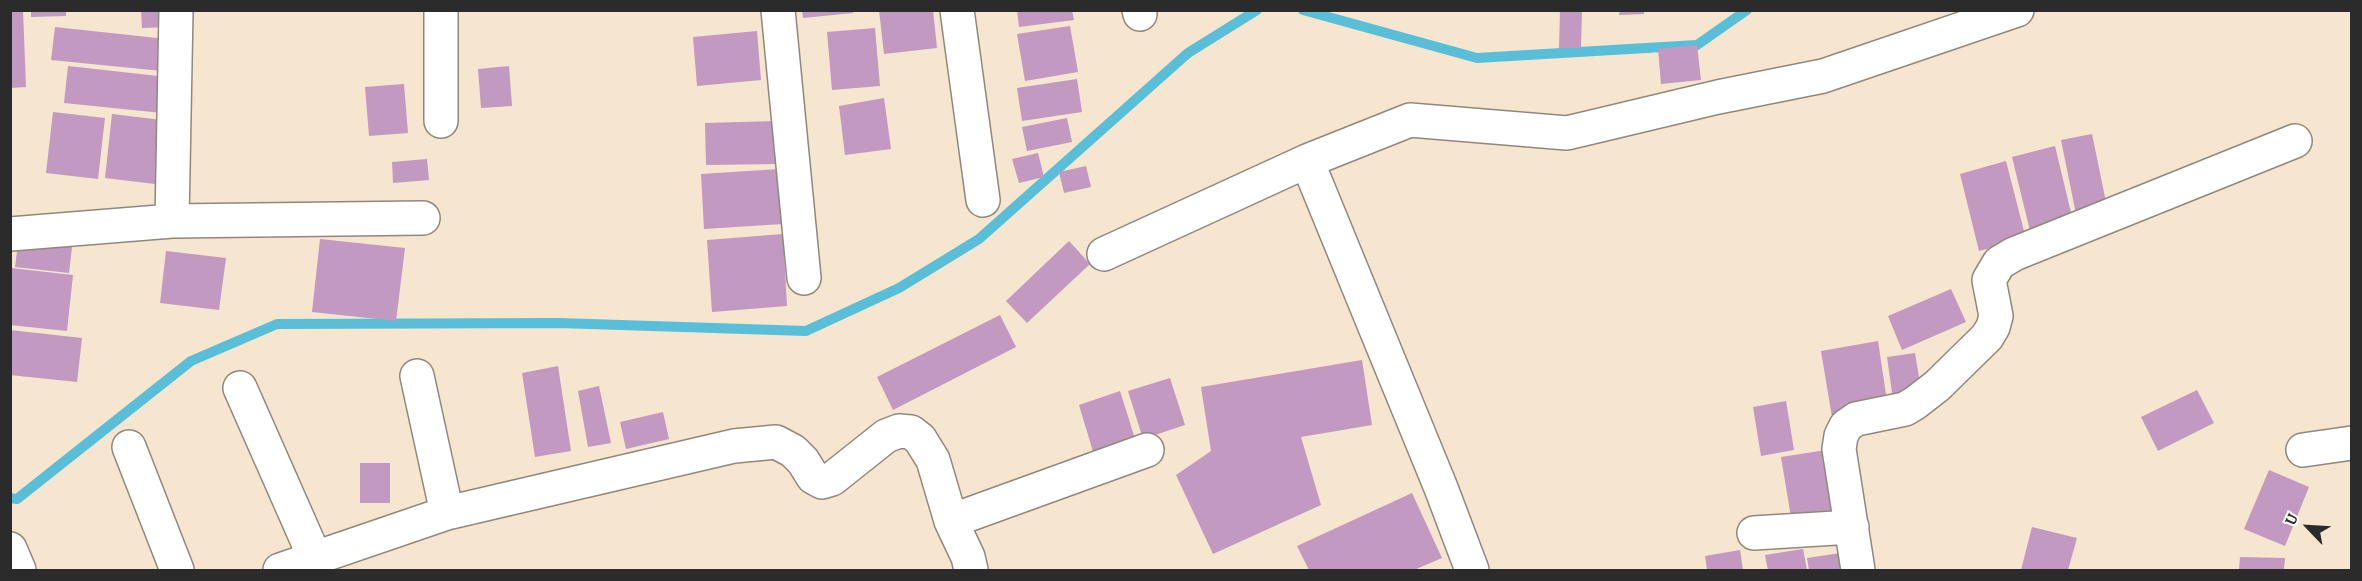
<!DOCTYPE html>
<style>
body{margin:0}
#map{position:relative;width:2362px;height:581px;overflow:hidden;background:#f6e5cf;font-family:Alegreya,serif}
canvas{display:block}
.frame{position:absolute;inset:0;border:12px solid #2b2b2b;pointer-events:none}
.north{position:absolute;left:2278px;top:497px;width:60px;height:60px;-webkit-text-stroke:4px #fdfcf7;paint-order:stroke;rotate:295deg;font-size:16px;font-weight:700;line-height:24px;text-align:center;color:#2b2b2b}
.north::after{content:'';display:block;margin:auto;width:21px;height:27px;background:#2b2b2b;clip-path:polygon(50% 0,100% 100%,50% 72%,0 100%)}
</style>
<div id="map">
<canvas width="2362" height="581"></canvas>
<div class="frame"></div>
<div class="north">U</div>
</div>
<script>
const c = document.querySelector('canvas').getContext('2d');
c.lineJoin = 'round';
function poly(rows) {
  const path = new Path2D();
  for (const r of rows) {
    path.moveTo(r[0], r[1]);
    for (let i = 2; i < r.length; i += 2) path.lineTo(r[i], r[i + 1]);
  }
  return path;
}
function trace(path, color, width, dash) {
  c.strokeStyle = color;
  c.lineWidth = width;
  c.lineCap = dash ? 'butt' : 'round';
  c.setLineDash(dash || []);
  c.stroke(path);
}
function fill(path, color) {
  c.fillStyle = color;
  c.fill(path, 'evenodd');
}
trace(poly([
 [1303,10,1477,58,1697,45,1747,10],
 [10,498,17,499,191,361,277,324,559,323,806,331,899,288,979,239,1188,53,1257,10]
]), '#59bed7', 10);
fill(poly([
 [10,10,23,10,26,87,10,88],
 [31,10,66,10,66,16,31,17],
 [141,10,168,10,169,27,142,28],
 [802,10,853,10,853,13,803,18],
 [879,10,933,10,937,48,884,54],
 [1017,10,1072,10,1074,20,1019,27],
 [1560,10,1582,10,1581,48,1559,48],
 [1620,10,1644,10,1644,14,1619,15],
 [1070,26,1078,72,1025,81,1017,34],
 [55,27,166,39,162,71,51,60],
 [875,28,880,86,832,90,827,32],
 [757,31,761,80,697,86,693,37],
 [1697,45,1701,80,1661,84,1658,49],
 [68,66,167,77,162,113,64,103],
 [509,66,512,106,481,108,478,69],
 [1077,79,1082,112,1022,121,1017,88],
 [404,84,408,133,369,136,365,87],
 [884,98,891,149,845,155,839,106],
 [53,112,105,118,98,179,46,173],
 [112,114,162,120,155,184,105,178],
 [1067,118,1072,142,1027,151,1022,127],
 [777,121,778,164,706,165,705,123],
 [2092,134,2107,207,2076,214,2061,140],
 [2055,146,2074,225,2031,235,2012,157],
 [1038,153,1044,177,1019,183,1012,159],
 [427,159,429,180,393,183,392,162],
 [2006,161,2026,239,1979,251,1960,174],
 [1086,166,1091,187,1064,193,1059,172],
 [779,169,783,224,704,229,701,174],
 [783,234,787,306,712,312,707,240],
 [19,235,73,239,69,273,15,267],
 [320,239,405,248,396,321,312,312],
 [1069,241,1090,264,1027,323,1006,301],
 [166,251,226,258,219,310,160,303],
 [11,268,73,275,67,331,10,325],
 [1951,289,1966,322,1902,350,1888,316],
 [1000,315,1016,347,893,410,877,377],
 [10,330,82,338,77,382,10,375],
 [1878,341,1888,408,1832,417,1821,351],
 [1915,353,1922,395,1893,400,1887,357],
 [1362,360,1372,425,1301,437,1321,505,1213,554,1176,475,1211,451,1201,387],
 [558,366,571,451,535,457,522,373],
 [1170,378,1185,425,1143,439,1128,391],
 [599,386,611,443,588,447,578,391],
 [2197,390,2214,423,2158,451,2141,417],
 [1120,391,1136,442,1094,455,1079,405],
 [1786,401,1794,450,1761,456,1753,407],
 [663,412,669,439,626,449,620,422],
 [1826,450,1836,516,1792,523,1781,457],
 [360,463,390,463,390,503,360,503],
 [2269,470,2309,487,2285,546,2244,529],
 [1412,493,1442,558,1414,570,1309,570,1297,546],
 [2032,527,2077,538,2068,570,2021,570],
 [1803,549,1807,570,1768,570,1765,555],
 [1740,550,1743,570,1707,570,1705,556],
 [1847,552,1850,570,1809,570,1807,558],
 [2240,557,2285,558,2284,570,2239,570]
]), '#c199c1');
const minor = poly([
 [441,10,441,121],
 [778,10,804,278],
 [957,10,983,200],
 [1139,10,1140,14],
 [1307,161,1441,488,1472,570],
 [172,221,176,10],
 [10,234,172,221,423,218],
 [1104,254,1307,161,1410,120,1567,133,1718,97,1823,76,2017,10],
 [417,376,447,513],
 [240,388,315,558],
 [129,447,177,570],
 [2303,450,2352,443],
 [951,521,1147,450],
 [1754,533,1852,527],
 [10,549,19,570],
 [280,570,447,513,734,446,776,442,793,451,803,461,813,477,822,482,832,479,886,436,899,431,911,432,920,439,933,460,951,521,968,557,971,570],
 [1858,570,1839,449,1841,436,1846,426,1856,419,1905,409,1915,403,1937,386,1987,337,1993,327,1996,316,1989,280,1999,263,2014,254,2295,141]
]);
trace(minor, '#90887d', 36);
trace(minor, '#fff', 33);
</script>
